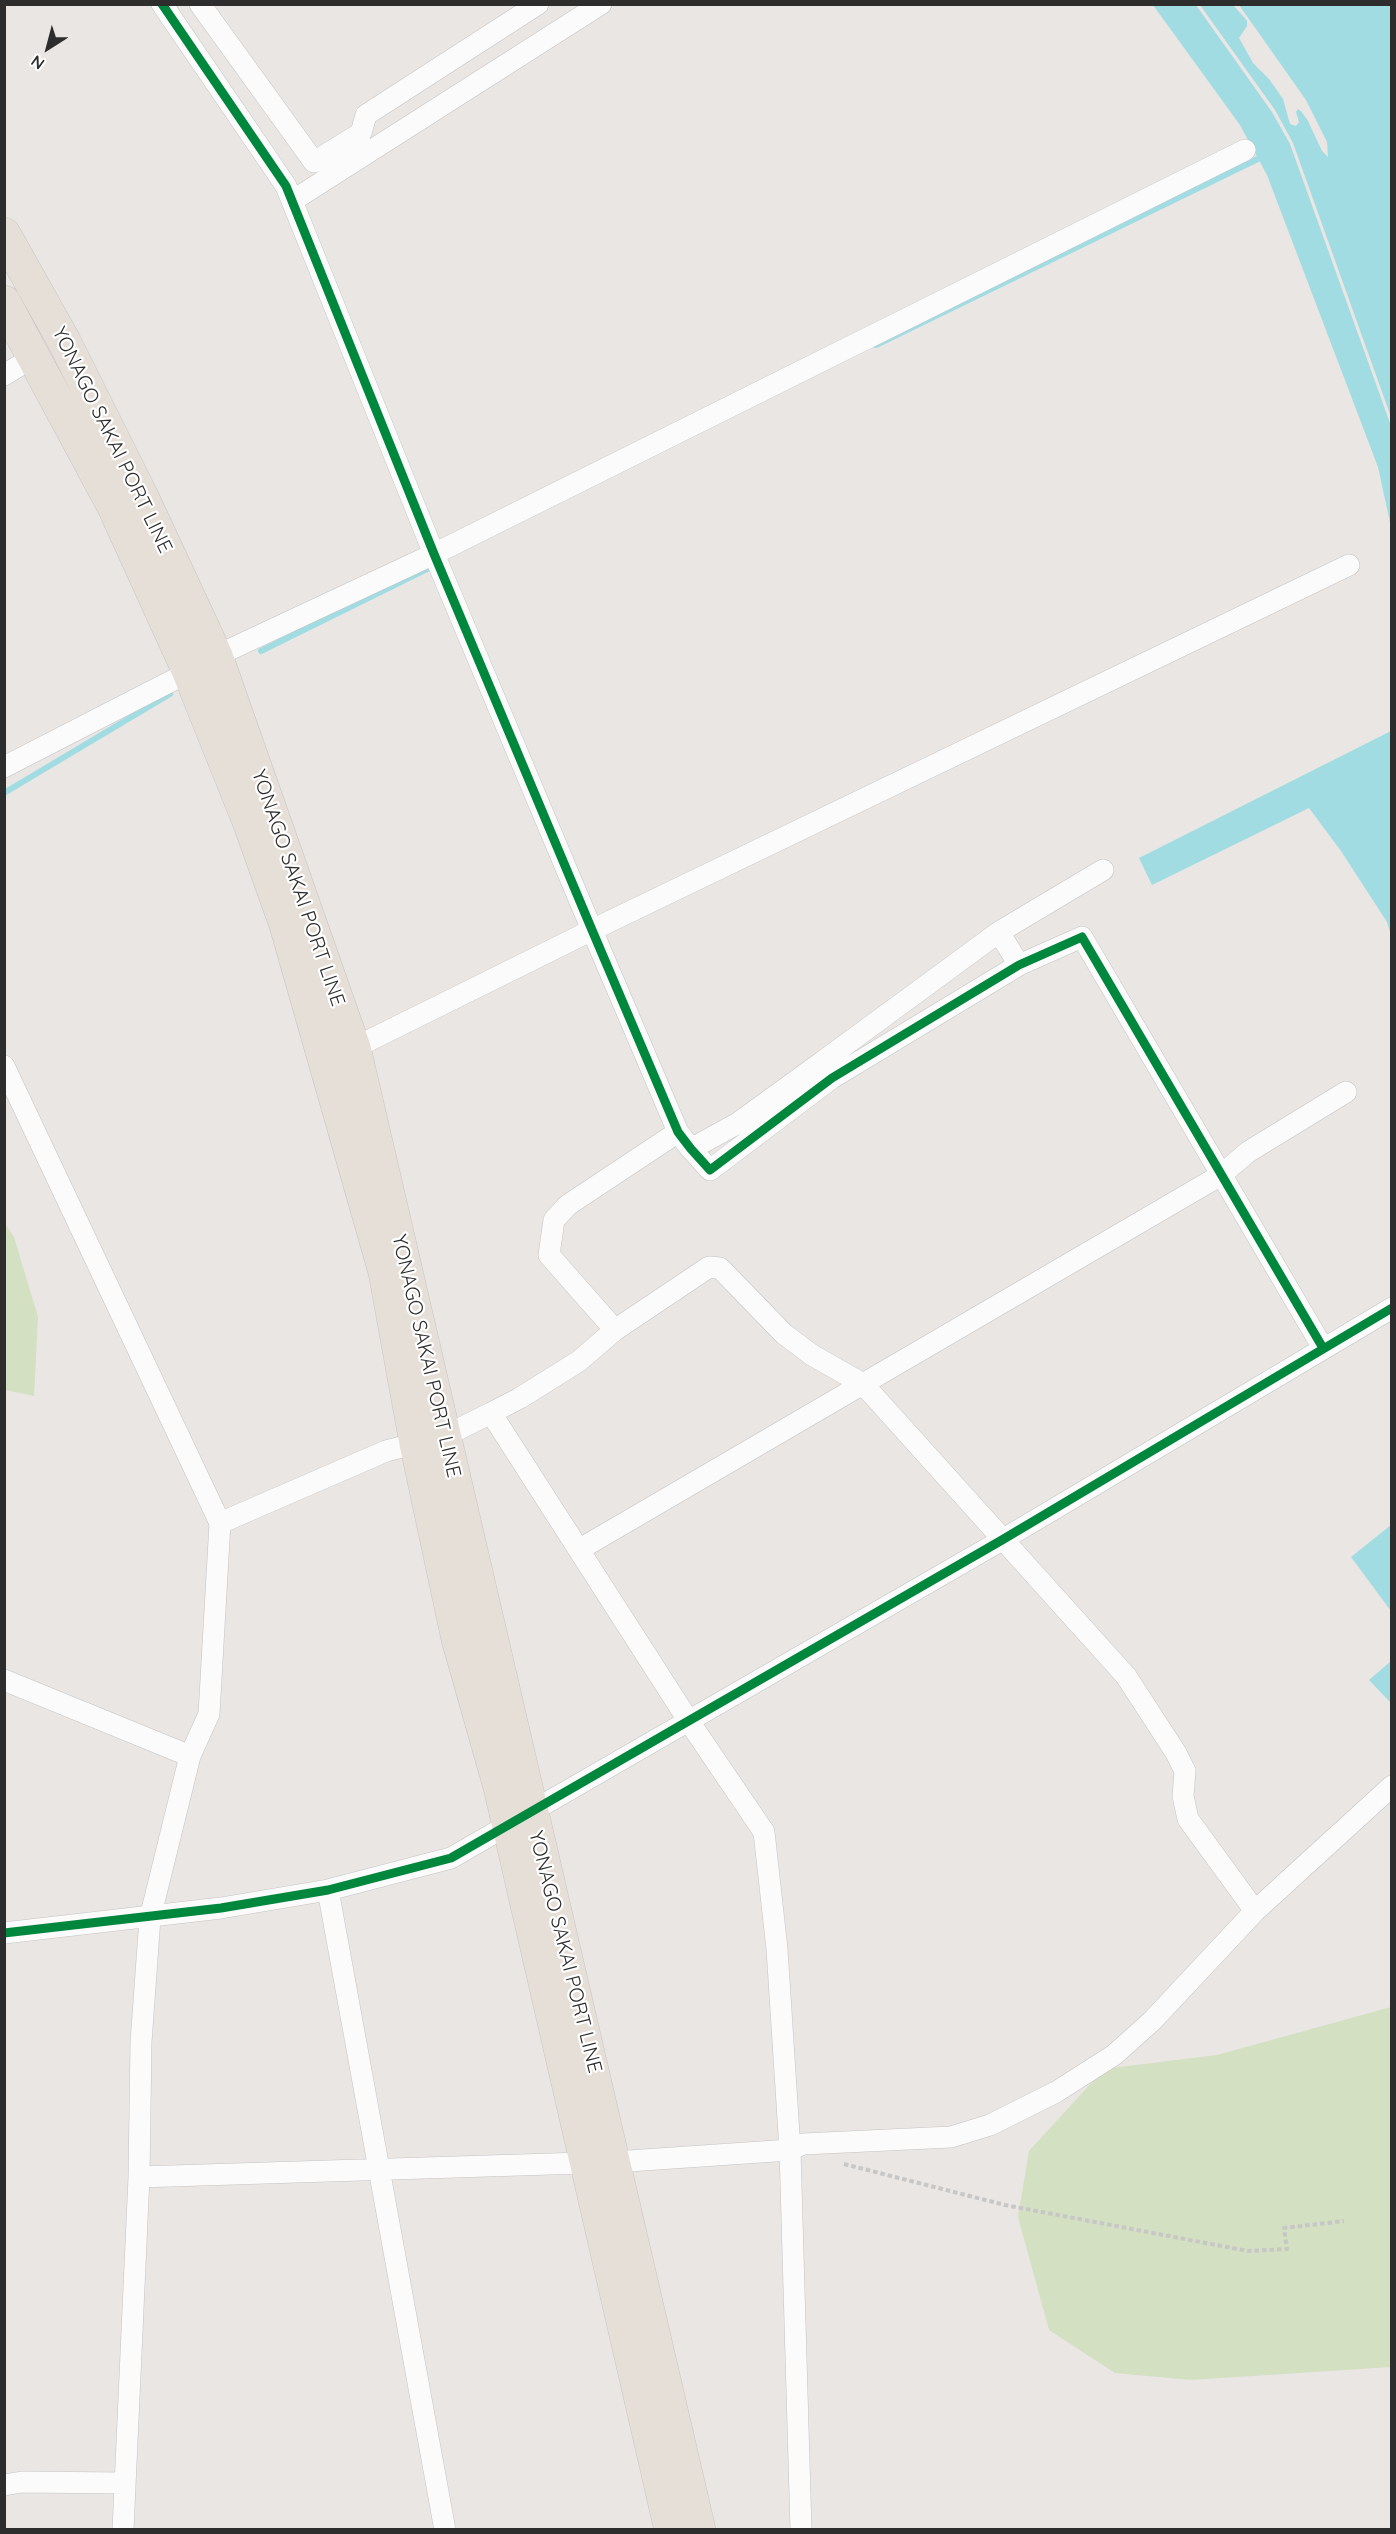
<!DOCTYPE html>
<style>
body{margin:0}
#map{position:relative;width:1396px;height:2534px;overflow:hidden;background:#e9e6e4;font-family:Quicksand,sans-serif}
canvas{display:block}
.frame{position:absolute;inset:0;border:6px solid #2d2d2d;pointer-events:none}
.north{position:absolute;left:18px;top:18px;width:60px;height:60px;-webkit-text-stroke:4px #fff;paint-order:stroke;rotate:216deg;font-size:16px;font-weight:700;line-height:24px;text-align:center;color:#2d2d2d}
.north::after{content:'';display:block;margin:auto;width:21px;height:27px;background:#2d2d2d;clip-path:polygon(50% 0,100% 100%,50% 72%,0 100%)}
</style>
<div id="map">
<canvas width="1396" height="2534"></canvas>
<div class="frame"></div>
<div class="north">N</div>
</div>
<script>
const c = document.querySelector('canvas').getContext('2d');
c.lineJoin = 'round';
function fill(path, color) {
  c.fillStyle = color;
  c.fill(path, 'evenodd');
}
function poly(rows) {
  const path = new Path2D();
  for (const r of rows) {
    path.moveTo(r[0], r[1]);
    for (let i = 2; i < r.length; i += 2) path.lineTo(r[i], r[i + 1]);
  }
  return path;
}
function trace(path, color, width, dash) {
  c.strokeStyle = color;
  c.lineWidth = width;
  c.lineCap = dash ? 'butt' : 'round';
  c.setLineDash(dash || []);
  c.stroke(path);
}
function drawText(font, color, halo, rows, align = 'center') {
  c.font = font + ' Quicksand,sans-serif';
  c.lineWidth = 4.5;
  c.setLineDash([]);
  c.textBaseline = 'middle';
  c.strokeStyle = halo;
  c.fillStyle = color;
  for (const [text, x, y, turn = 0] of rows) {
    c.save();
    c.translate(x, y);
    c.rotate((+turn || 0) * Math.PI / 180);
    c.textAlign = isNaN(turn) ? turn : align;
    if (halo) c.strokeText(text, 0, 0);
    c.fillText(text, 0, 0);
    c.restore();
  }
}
fill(poly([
 [4,1222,14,1237,38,1317,34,1396,5,1390],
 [1391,2007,1391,2367,1191,2380,1115,2373,1049,2330,1018,2217,1029,2151,1104,2069,1217,2055]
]), '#d3e0c1');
fill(poly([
 [1153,5,1196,5,1272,112,1290,144,1391,426,1391,527,1378,467,1267,175,1240,125],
 [1200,5,1233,5,1243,16,1247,21,1247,26,1239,38,1253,63,1269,79,1283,99,1290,124,1296,126,1299,122,1296,112,1298,109,1301,111,1308,121,1322,151,1328,157,1327,142,1306,100,1239,5,1391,5,1391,417,1293,143,1275,110],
 [1391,731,1391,935,1387,922,1341,851,1309,808,1152,885,1139,858],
 [1391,1525,1391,1611,1351,1557],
 [1391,1661,1391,1703,1369,1680]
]), '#a1dce2');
trace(poly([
 [876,345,1266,155],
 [261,651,435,565],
 [4,793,170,694]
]), '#a1dce2', 6);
const minor = poly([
 [162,4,286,186,434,554,592,930,678,1132,691,1149,710,1170,832,1078,1019,965,1082,937,1323,1348],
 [200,4,314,162,361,133,366,115,538,4],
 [292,201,601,4],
 [4,375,35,356],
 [4,767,189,672,216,656,434,554,1245,150],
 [999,932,1103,870],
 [354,1048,592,930,1349,565],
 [822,1062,999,932,1019,965],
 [4,1066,220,1523,209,1714,190,1756,150,1918,141,2042,139,2177,123,2530],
 [691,1149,738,1123,822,1062,829,1073],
 [615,1330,549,1255,554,1220,568,1205,678,1132],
 [491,1413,520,1398,579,1361,615,1330,709,1267,720,1268,784,1334,812,1355,863,1384,1126,1676,1176,1753,1185,1771,1183,1796,1188,1819,1255,1911],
 [220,1523,386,1451,445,1436,491,1413,688,1720,764,1832,777,1949,790,2150,801,2530],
 [580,1549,1221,1175,1248,1152,1346,1092],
 [4,1680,190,1756],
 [328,1890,445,2530],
 [4,1933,221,1908,328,1890,451,1858,1002,1540,1392,1308],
 [139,2177,614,2162,790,2150,803,2144,951,2137,990,2125,1056,2092,1114,2055,1152,2021,1255,1911,1392,1786],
 [4,2485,22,2482,123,2483]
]);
const primary = poly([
 [4,234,64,341,142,497,216,656,354,1048,699,2530],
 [4,302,114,507,189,672,250,824,286,925,385,1272,416,1443,458,1639,500,1787,671,2530]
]);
trace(minor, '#c4c3c4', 22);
trace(primary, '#c5c4c3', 34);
trace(poly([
 [844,2164,1005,2205,1248,2251,1287,2249,1284,2228,1344,2221]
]), '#c7c7c7', 4, [4.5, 3]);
trace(minor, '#fcfbfb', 21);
trace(primary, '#e6dfd7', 33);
trace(poly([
 [162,4,286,186,434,554,592,930,678,1132,691,1149,710,1170,832,1078,1019,965,1082,937,1323,1348],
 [4,1933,221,1908,328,1890,451,1858,1002,1540,1392,1308]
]), '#00873e', 9);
drawText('20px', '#2d2d2d', '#fff', [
 ["YONAGO SAKAI PORT LINE",112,440,64],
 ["YONAGO SAKAI PORT LINE",298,888,71],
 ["YONAGO SAKAI PORT LINE",426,1356,77],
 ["YONAGO SAKAI PORT LINE",565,1952,76]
]);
</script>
